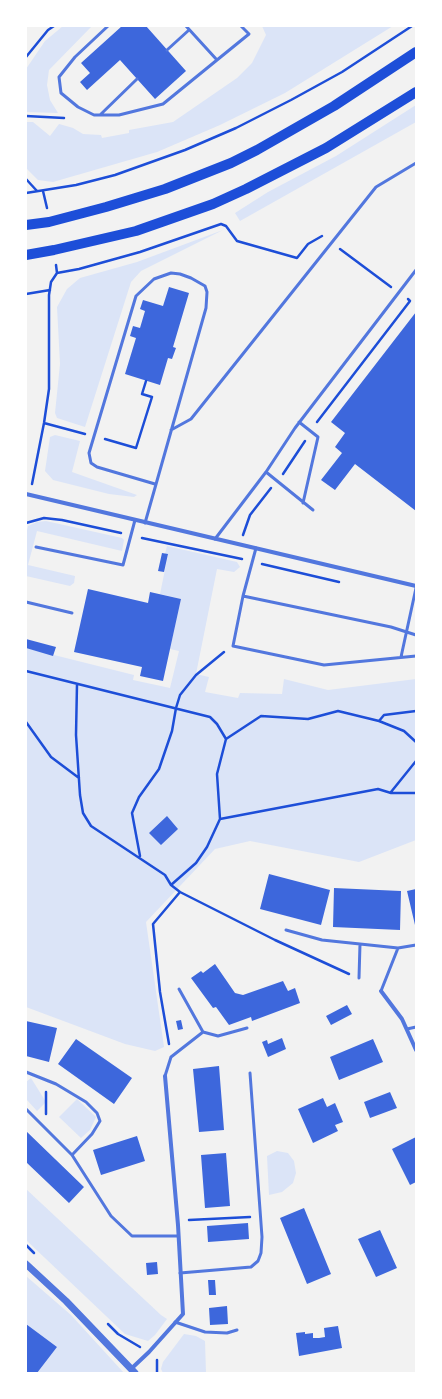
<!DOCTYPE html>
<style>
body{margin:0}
#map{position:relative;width:442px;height:1399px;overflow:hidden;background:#f2f2f2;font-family:Roboto,sans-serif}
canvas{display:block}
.frame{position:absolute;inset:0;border:27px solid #fff;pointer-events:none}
</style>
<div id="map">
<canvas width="442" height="1399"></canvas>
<div class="frame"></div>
</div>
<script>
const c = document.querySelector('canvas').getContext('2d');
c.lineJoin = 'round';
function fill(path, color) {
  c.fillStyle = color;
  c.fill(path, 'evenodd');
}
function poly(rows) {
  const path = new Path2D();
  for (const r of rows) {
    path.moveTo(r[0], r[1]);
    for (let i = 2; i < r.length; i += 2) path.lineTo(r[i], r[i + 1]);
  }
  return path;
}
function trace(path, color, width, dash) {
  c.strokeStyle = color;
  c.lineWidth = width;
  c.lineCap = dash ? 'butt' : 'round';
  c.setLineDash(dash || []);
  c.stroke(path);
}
fill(poly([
 [63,26,92,26,49,70,47,85,50,100,58,113,26,112,26,69,45,41],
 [262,26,393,26,285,93,220,125,157,152,53,182,38,180,27,169,26,122,33,122,50,136,59,124,73,128,83,134,101,135,102,138,129,133,129,130,173,122,237,78,252,63,266,35],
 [416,105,416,122,240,221,235,213,268,192,336,156],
 [223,230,141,271,131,282,85,427,57,418,55,413,60,364,57,307,67,289,80,278,137,262],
 [55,435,80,441,72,472,137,495,134,497,109,494,53,480,45,471,50,437],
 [46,521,122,538,124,540,122,551,37,531,28,565,75,576,74,583,70,586,26,576,26,534,28,526,37,522],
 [167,546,237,562,240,567,234,572,217,569,196,674,209,677,205,692,238,698,240,693,282,694,284,679,328,690,416,679,416,840,359,862,250,841,215,849,146,922,164,1047,155,1051,125,1044,26,1007,26,648,134,675,133,680,170,688,179,651,170,649,181,599,160,594,168,555,165,554],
 [31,1078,46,1102,37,1111,26,1099,26,1082],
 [77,1099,96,1117,90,1130,81,1138,59,1117],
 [277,1151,288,1153,294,1161,296,1173,293,1183,282,1192,269,1195,267,1156],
 [26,1189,161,1315,167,1319,155,1335,148,1341,125,1334,26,1240],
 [26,1276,71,1315,124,1373,37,1373,57,1347,26,1324],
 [184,1334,196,1336,205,1341,206,1373,163,1373,161,1369,163,1362]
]), '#dbe4f7');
fill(poly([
 [122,26,146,26,186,71,155,99,120,60,87,90,80,82,90,73,81,63],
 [169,287,189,293,173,347,176,348,172,359,168,358,160,385,125,374,136,338,130,336,133,326,140,328,145,311,140,309,143,300,163,306],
 [416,312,416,511,355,464,335,490,321,480,342,453,335,447,345,433,331,422],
 [162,553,168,554,164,572,158,571],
 [88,589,148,603,150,592,181,599,163,681,140,676,142,667,74,652],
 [26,639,56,647,53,656,26,648],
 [167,816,178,829,161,845,149,833],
 [269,874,330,890,321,925,260,909],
 [334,888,401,891,400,930,333,927],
 [416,889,416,925,415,925,407,891],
 [215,964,235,993,243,995,283,981,288,991,295,988,300,1003,252,1021,251,1017,229,1025,216,1007,213,1008,191,978,201,971,203,973],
 [347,1005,352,1014,331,1025,326,1016],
 [181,1020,183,1029,178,1030,176,1021],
 [26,1021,57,1028,49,1062,26,1056],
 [282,1038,286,1049,268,1057,262,1042,267,1040,268,1044],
 [76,1039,132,1078,114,1104,58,1064],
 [373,1039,383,1062,339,1080,330,1057],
 [219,1066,224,1130,199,1132,193,1069],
 [390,1092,397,1108,370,1118,364,1102],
 [323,1098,327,1107,335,1103,343,1122,335,1125,338,1131,313,1143,298,1109],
 [26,1131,84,1187,69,1203,26,1162],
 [137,1136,145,1161,101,1175,93,1150],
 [416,1137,416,1182,410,1185,392,1149],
 [226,1153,230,1206,205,1208,201,1155],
 [304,1208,331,1274,307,1284,280,1218],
 [248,1223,249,1239,208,1242,207,1226],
 [380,1230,397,1268,376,1277,358,1239],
 [157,1262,158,1274,147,1275,146,1263],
 [208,1280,215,1280,216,1295,209,1295],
 [227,1306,228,1324,210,1325,209,1308],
 [26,1324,57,1347,37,1373,26,1373],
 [338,1326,342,1348,299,1356,296,1333,305,1332,305,1334,313,1333,313,1338,319,1338,325,1337,324,1328]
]), '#3d67dc');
trace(poly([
 [26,57,48,30,54,26],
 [26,116,64,118],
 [26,179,37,191],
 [43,191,47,208],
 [26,193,76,185,115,175,185,150,236,128,291,100,342,72,412,26],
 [340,249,391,287],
 [57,273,79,269,140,252,221,224,226,226,237,241,297,258,308,244,322,236],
 [26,294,50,290],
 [317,422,410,301,408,299],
 [44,423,85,434],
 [105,439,136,448,152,397,142,394,146,381],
 [283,474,305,441],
 [32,484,44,423,49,389,49,295,51,282,57,273,56,265],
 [26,523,44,518,62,520,121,533],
 [243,535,250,515,271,488],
 [142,538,180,546],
 [180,546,242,559],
 [262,564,339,582],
 [26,671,210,717,217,724,226,739,217,774,220,819],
 [77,684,76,735,80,795,83,813,91,826,165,875,171,885,180,892],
 [379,721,384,715,416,711],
 [26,722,51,757,79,778],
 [226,739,261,716,308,719,338,711,379,721,404,731,416,742],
 [391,792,416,761],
 [220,819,378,789,391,793,416,793],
 [140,856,132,813,139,797,159,769,172,731,176,708,180,695,196,675,224,652],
 [171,885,196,863,207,847,220,819],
 [169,1044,160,992,153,924,180,892,275,940,349,974],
 [46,1092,46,1114],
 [189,1220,250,1217],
 [26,1245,34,1253],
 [108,1324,118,1334,140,1347],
 [157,1373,157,1360]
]), '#1d4ed8', 2.5);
trace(poly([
 [108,26,75,57,59,77,61,93,78,107,94,115,119,115,163,104,217,60,186,26],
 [167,50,189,30],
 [217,60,249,34,241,26],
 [100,115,137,79],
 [299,422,318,437,303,503],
 [171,430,191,419,376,187,416,163],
 [266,472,313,510],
 [145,523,206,308,207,292,205,286,191,278,180,274,171,273,154,279,136,296,89,453,91,463,97,467,155,484],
 [215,539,266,472,295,428,416,270],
 [36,547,123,565,135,520],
 [256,548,243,596,233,646,324,665,416,656],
 [243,596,391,627,416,635],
 [26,602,72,613],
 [401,657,416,588],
 [286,930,322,940,398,948],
 [359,978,360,944],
 [179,989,203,1032,218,1036,247,1028],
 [381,991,398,948,416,945],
 [407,1029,416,1027],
 [26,1072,56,1084,86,1102,97,1113,100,1121,92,1134,72,1155],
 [165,1076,171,1057,203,1032],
 [26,1109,72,1155,111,1216,132,1236,178,1236],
 [180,1273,251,1267,258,1261,261,1253,262,1237,250,1073],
 [175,1322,205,1332,227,1333,237,1330]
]), '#5277de', 3);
trace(poly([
 [26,494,416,586],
 [381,991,402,1019,416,1050],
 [132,1368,149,1352,183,1314,178,1225,165,1076]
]), '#5277de', 4);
trace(poly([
 [26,1264,66,1301,135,1373]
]), '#5277de', 7);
trace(poly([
 [26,225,49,222,106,207,165,189,231,163,257,150,334,106,416,52],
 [26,255,54,250,136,231,213,204,246,189,326,148,416,92]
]), '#1d4ed8', 10);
</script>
